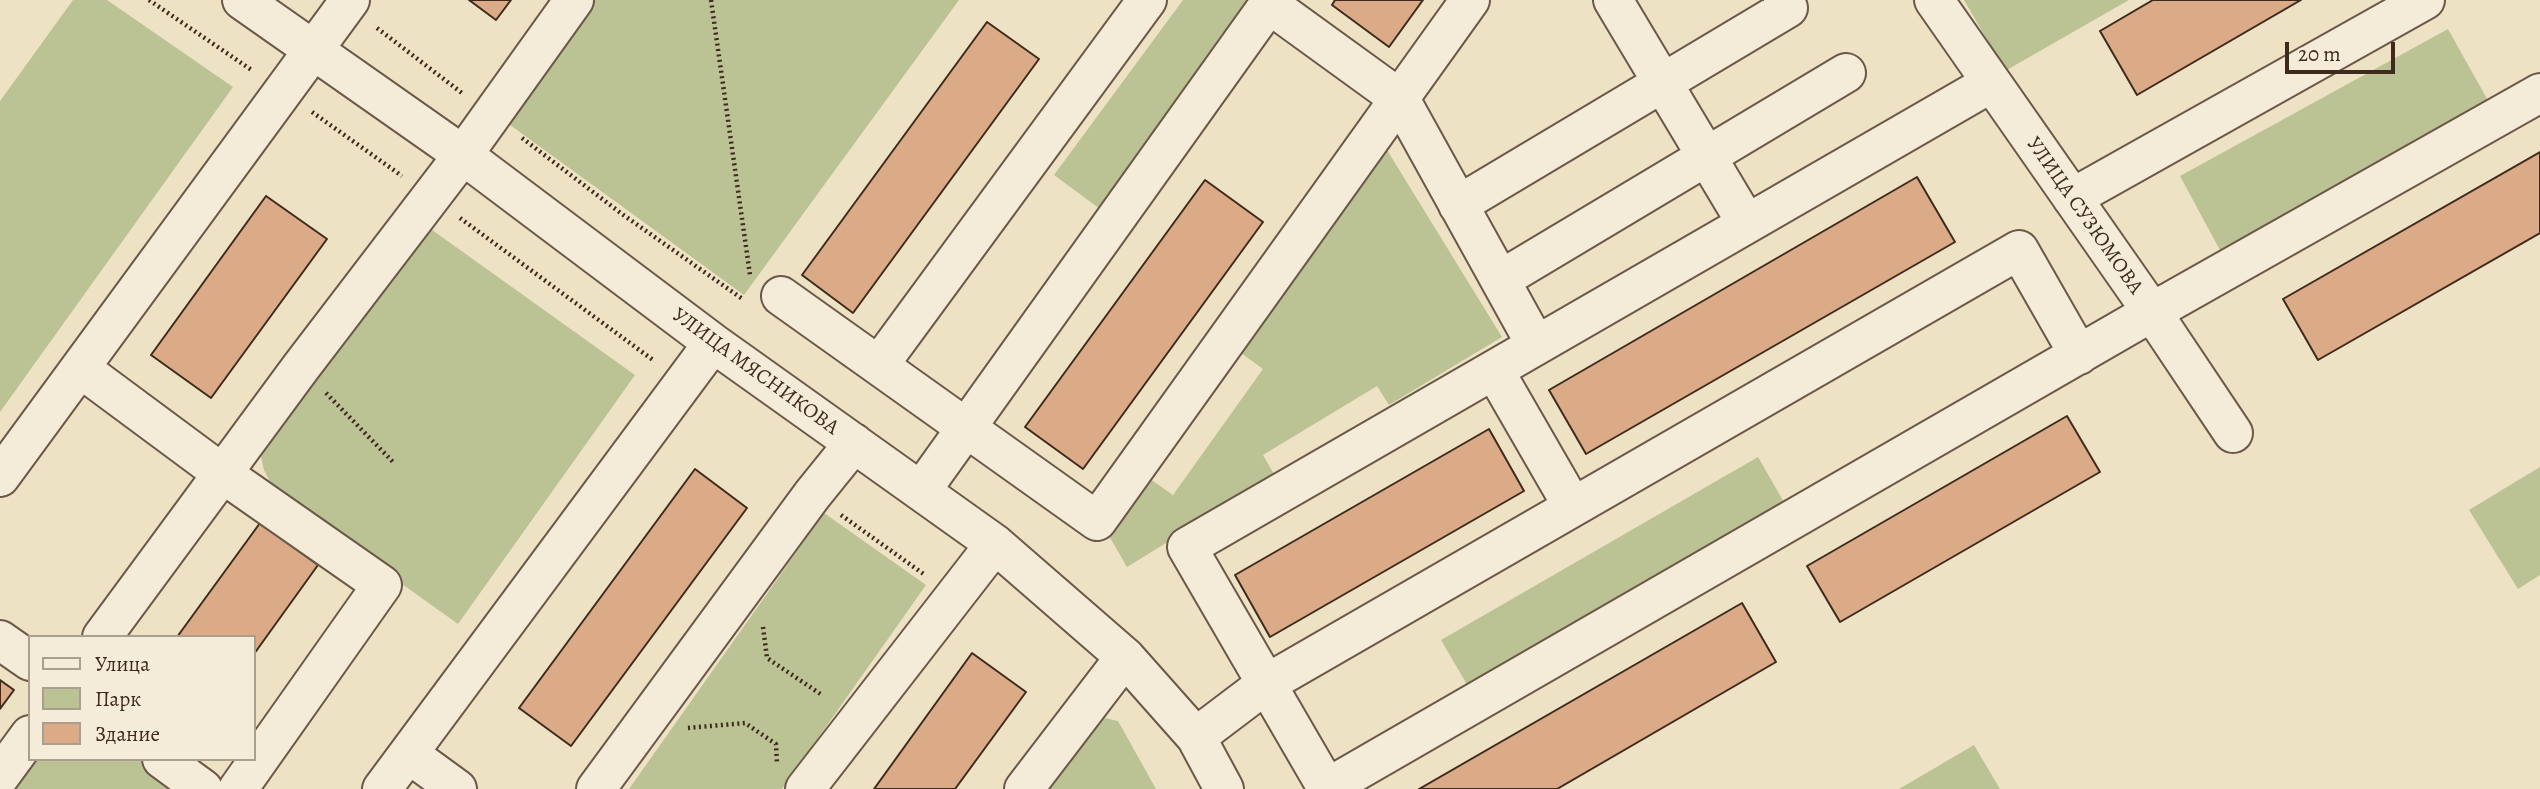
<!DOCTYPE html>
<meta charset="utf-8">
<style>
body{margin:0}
#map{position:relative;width:2540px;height:789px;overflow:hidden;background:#eee2c5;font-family:Alegreya,serif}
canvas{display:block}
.legend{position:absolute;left:28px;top:635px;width:228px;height:126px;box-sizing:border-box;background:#f4ecd9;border:2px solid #ac9e8e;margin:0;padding:9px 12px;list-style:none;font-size:21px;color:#3f2a1e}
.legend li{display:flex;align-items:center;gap:14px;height:35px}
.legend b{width:35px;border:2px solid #ac9e8e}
.scale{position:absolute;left:2285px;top:42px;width:110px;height:32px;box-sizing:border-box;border:4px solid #3f2a1e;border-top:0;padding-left:9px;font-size:21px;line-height:24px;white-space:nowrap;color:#3f2a1e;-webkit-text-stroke:5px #f4ecd9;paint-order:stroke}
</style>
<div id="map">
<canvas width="2540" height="789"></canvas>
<ul class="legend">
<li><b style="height:9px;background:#f4ecd9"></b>Улица</li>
<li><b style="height:19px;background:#bbc293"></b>Парк</li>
<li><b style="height:19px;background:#daab86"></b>Здание</li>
</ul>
<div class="scale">20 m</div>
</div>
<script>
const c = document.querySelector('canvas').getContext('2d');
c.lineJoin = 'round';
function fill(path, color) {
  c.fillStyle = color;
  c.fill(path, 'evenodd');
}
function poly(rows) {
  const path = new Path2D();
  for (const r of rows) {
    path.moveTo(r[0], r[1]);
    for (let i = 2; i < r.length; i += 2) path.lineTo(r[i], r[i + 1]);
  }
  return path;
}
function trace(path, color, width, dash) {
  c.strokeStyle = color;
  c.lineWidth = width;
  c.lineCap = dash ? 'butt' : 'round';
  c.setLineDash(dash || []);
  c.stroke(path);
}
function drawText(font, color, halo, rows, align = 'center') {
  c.font = font + ' Alegreya,serif';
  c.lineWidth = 6;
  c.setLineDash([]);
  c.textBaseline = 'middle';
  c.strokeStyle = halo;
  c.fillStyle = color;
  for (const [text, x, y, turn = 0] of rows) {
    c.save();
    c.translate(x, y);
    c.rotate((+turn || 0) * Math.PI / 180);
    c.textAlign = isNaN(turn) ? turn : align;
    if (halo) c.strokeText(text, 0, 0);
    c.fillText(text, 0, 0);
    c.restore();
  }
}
fill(poly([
 [73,0,107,0,233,87,0,412,0,101],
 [578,0,959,0,744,295,495,114],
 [1183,0,1254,0,1100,209,1054,175],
 [1964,0,2129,0,2005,71],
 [2448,29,2491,106,2222,254,2180,176],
 [1387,150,1502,337,1389,405,1377,386,1263,455,1275,476,1127,567,1109,536,1150,479,1173,495,1263,369,1241,353],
 [421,222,635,375,458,624,276,494,264,470,259,448],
 [1758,457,1785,504,1469,688,1441,640],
 [2540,467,2540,575,2518,589,2469,510],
 [824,513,926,585,782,789,629,789],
 [1105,718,1118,721,1156,789,1042,789,1091,725],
 [1974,745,2000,789,1899,789],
 [30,759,140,759,181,789,2,789]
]), '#bbc293');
const building = poly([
 [469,0,511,0,496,20,469,0],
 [1335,0,1423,0,1389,47,1332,5,1335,0],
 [2153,0,2301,0,2137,95,2100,31,2153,0],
 [987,22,1039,59,853,313,802,275,987,22],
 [2540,152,2540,233,2318,360,2283,299,2540,152],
 [1917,177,1955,242,1586,454,1549,390,1917,177],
 [1205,180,1263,222,1083,469,1025,427,1205,180],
 [266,196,327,239,211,398,151,355,266,196],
 [2067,416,2100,472,1840,622,1807,566,2067,416],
 [1489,429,1524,491,1270,637,1235,575,1489,429],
 [695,469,747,508,571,746,519,708,695,469],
 [260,523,318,565,254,654,254,637,177,637,260,523],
 [1742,603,1776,662,1557,789,1419,789,1742,603],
 [972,653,1026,692,955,789,874,789,972,653],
 [0,680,14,690,0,709,0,680]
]);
fill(building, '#daab86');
trace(building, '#3f2a1e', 2);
const minor = poly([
 [242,0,463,155,713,343,995,544,1125,657,1196,737,1224,789],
 [1613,0,1747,224],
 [1934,0,2152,312,2233,433],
 [1269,4,1400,99,1536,345],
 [1991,83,1187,547,1327,788,2152,312,2540,93],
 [2072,198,2425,0],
 [1458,205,1788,8,1783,0],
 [1500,280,1846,73],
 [781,296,1097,521,1470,0],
 [879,365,1147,0],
 [80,368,223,474,382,585,238,789],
 [1494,370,1573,507],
 [0,477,350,0],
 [921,491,1272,0],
 [102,637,301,367,463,155,574,0],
 [0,640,30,661],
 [1196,737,1266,684,2019,250,2079,355],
 [409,754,457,789],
 [162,759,203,789],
 [0,776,30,735],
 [382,789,713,343],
 [596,789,812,495,854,443],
 [805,789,995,544],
 [1024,789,1125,657]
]);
trace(minor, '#6b5848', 42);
trace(poly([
 [149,0,253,71],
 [711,0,750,275],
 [377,28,462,93],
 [312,112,402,176],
 [522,138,622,214,744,300],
 [460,218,653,360],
 [326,393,395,464],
 [841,515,925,575],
 [763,627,767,658,822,695],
 [688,728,745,723,776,744,777,764]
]), '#3f2a1e', 4.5, [2, 3.5]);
trace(minor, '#f4ecd9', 38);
drawText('21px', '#3f2a1e', '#f4ecd9', [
 ["УЛИЦА СУЗЮМОВА",2084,216,55],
 ["УЛИЦА МЯСНИКОВА",755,372,36]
]);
</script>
